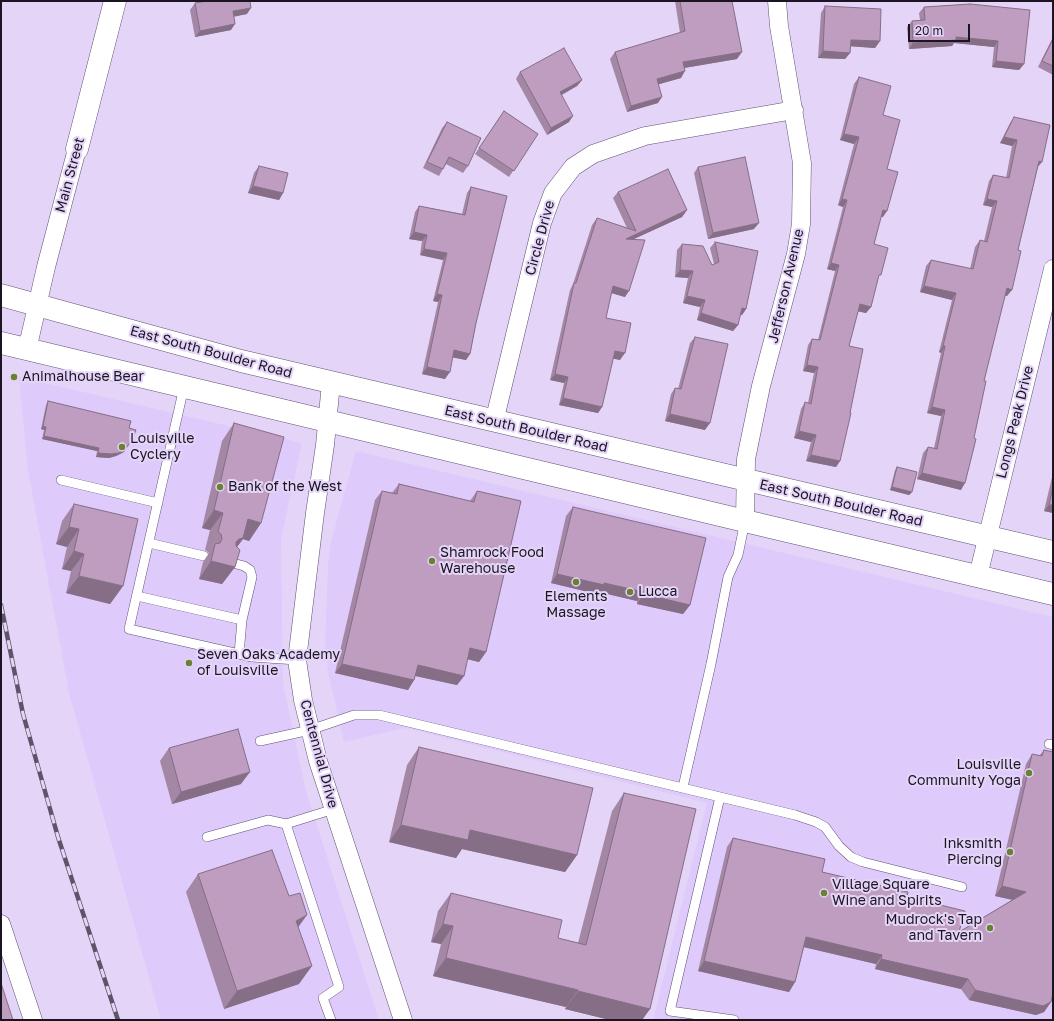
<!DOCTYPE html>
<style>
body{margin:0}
#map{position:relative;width:1054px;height:1021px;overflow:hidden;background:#e4d5f8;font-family:"Golos Text",sans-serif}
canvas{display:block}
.frame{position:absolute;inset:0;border:2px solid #1b1423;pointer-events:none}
.scale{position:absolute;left:908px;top:24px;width:62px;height:18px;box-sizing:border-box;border:2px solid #1b1423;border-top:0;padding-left:5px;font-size:12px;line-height:14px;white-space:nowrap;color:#1b1423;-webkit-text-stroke:3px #e4d5f8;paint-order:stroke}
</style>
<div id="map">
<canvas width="1054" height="1021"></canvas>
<div class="frame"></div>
<div class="scale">20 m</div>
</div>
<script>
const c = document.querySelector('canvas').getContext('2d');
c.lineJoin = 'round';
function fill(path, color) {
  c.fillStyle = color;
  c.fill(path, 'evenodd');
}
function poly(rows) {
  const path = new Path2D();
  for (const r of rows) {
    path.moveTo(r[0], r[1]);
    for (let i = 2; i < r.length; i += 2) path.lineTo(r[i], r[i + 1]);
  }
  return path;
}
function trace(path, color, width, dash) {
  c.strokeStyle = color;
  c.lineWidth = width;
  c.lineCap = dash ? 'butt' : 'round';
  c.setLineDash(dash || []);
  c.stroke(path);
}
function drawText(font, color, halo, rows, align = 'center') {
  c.font = font + ' "Golos Text",sans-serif';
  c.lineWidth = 4;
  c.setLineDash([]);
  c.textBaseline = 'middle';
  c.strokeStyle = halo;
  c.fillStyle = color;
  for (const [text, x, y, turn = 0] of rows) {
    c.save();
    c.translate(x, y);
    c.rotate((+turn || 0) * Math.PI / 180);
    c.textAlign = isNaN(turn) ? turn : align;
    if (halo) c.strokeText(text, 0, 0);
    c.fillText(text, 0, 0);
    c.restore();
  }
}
fill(poly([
 [19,377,302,443,281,539,283,683,306,791,379,1020,161,1020,69,693,28,471],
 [356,451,1053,617,1053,1020,653,1020,707,803,405,728,344,742,328,672,325,641,328,566,330,545]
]), '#dfcafc');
const service = poly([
 [184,387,129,629,252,657,297,660],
 [61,480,158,503],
 [149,543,204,556],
 [229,562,244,566,250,570,252,577,242,620],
 [137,596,242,620,239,654],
 [260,741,310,730,354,715,379,715,795,815,816,822,825,827,839,846,851,857,863,862,962,887],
 [1049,744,1053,745],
 [683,787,711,664,728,577,738,555,745,521],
 [720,797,670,1011,734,1020],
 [286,824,339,987,323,998,331,1020],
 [207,837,268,820,286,824,334,809]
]);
const minor = poly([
 [27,350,46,267,77,149],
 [331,383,325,445,315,513,297,660,303,700,318,761,403,1020],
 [494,422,542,223,553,193,573,167,593,154,645,136,794,110],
 [745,521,746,459,761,386,796,254,801,224,802,163,779,26,777,1],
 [978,576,1053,269],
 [1,924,33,1020]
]);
const tertiary = poly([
 [77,149,115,1]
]);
const primary = poly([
 [1,295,241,361,1053,552],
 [1,343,745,521,1053,594]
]);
trace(service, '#615176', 10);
trace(minor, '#615176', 19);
trace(tertiary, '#615176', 23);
trace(primary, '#615176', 23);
trace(service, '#fff', 9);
trace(minor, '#fff', 18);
trace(tertiary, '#fff', 22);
trace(primary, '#fff', 22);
const rail = poly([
 [1,605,23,714,58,837,118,1020]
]);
trace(rail, '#5e546a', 4.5);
trace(rail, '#e4d5f8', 3, [9]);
fill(poly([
 [675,1,732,1,737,59,684,68,681,78,658,84,658,103,627,112,610,59,615,52,680,33],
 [195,3,247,14,234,16,231,30,195,37,190,10],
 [970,4,1024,64,1019,70,992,67,994,47,954,43,952,46,909,49,907,27,912,21,920,20,919,13,924,7],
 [825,6,880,41,875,48,850,46,850,53,845,59,818,58,821,13],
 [1053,37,1053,75,1038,67],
 [520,72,582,80,577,86,562,95,569,122,547,135,516,79],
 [859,77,883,115,887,169,883,217,881,217,874,244,877,280,871,307,866,313,858,311,849,346,840,461,836,467,806,461,811,442,794,438,801,409,805,402,808,403,814,373,803,371,808,345,812,339,818,340,835,271,827,269,843,207,838,205,854,144,840,140,854,84],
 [504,111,538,134,509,177,475,154],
 [1014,117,1038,167,1007,296,1005,295,984,381,961,490,917,479,923,453,928,447,934,448,941,416,927,413,941,353,939,352,952,300,920,292,926,266,931,260,970,269,975,247,980,240,984,241,992,207,983,205,989,181,993,175,1006,178,1012,146,1000,143,1010,123],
 [447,122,468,166,463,173,446,164,443,169,439,176,423,168,442,128],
 [259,166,283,193,279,200,248,193,254,173],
 [698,167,754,229,708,239,694,173],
 [471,187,476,323,470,354,466,360,453,357,445,379,422,374,438,302,433,301,443,260,420,255,422,241,409,239,415,212,419,206,462,214,467,193],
 [618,192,687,210,682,217,633,239,625,297,611,293,606,318,620,360,613,358,602,407,598,413,559,405,564,383,550,380,570,290,573,284,592,225,597,218,627,228,613,198],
 [715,242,746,309,742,315,740,315,738,325,733,331,697,320,700,307,683,303,688,278,675,277,677,250,682,244,712,265,714,264,710,248],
 [695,337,705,430,665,421,671,394,675,388,678,389,690,343],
 [48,401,124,452,116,456,109,458,96,457,97,451,42,439,44,430,41,429,46,405],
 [234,423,261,523,249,541,243,539,237,547,235,567,222,584,199,579,203,562,209,553,208,552,205,550,210,530,202,528,222,441],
 [897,467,912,492,909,495,890,490,895,470],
 [1053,473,1053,513,1044,511],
 [399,484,470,501,477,491,486,652,479,662,467,659,464,676,457,685,415,676,414,680,408,690,335,673,375,500,382,491,392,493],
 [74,504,123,586,110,604,66,593,71,571,62,569,67,547,56,544,62,521],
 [573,507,690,605,683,614,637,604,637,601,599,592,597,594,551,583,566,516],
 [419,747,577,855,565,872,462,849,456,858,389,842,407,765],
 [169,748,241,784,172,804,160,761],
 [1044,750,1051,1002,1044,1012,1036,1015,969,1000,961,989,875,969,876,964,804,947,795,982,789,992,698,971,727,847,733,838,822,872,907,897,959,932,1012,900,995,896,1026,764,1032,754,1039,756],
 [624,793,650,1009,642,1020,610,1020,565,1009,566,1007,433,976,441,944,431,942,438,911,451,893,558,938,578,943,612,811],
 [198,874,298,927,299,984,224,1009,186,892]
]), '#a387a5');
fill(poly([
 [251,8,247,14,228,18,233,11],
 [235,24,231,30,195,37,200,31],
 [956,37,998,41,994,47,954,43,952,46,909,49,913,43],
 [851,40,880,41,875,48,846,46],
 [823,51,850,53,845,59,818,58],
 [742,52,737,59,678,69,683,62],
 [996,61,1024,64,1019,70,992,67],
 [685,71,681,78,653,86,657,79],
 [582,80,577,86,555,98,560,92],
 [662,97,658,103,627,112,631,106],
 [573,116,569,122,547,135,551,128],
 [844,134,859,137,854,144,840,140],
 [1004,137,1017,140,1012,146,1000,143],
 [1039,161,1042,162,1037,168],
 [253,186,283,193,279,200,248,193],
 [842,199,847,200,843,207,838,205],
 [987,199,997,201,992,207,983,205],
 [687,210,682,217,621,245,626,239],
 [883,210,887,211,883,217,878,216],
 [759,223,754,229,708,239,713,233],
 [414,232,427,235,422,241,409,239],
 [424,249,447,253,443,260,420,255],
 [831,263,839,265,835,271,827,269],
 [680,270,693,271,688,278,675,277],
 [613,286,629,291,625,297,608,292],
 [924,286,956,293,952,300,920,292],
 [1007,288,1012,290,1007,296,1002,295],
 [437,294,442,295,438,302,433,301],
 [687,296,705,300,700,307,683,303],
 [860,304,871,307,866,313,856,311],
 [742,308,746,309,742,315,738,315],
 [701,313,738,325,733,331,697,320],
 [943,346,945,346,941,353,939,352],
 [454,350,470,354,466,360,450,357],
 [615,351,625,353,620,360,610,358],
 [807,365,818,367,814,373,803,371],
 [427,367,450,372,445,379,422,374],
 [555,374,568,377,564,383,550,380],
 [563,398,602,407,598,413,559,405],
 [932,407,945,410,941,416,927,413],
 [670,414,710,423,705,430,665,421],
 [43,426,46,427,44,430,41,429],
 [799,431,816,435,811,442,794,438],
 [44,436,99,448,97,451,42,439],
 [132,440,124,452,116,456,109,458,96,457,98,453],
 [811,455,840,461,836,467,806,461],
 [922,473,965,483,961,490,917,479],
 [892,487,912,492,909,495,890,490],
 [1049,505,1053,505,1053,513,1044,511],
 [214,510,223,513,210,530,202,528],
 [248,519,261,523,249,541,243,539,230,556,223,560],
 [69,527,79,529,67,547,56,544],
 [74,551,84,554,71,571,62,569],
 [211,561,235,567,222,584,199,579],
 [557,574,604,583,644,592,637,601,599,592,597,594,551,583],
 [79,576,123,586,110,604,66,593],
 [643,594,690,605,683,614,637,604],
 [470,648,486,652,479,662,463,658],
 [342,664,414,680,408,690,335,673],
 [418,665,464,676,457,685,411,675],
 [250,772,241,784,172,804,181,792],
 [401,825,470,830,577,855,565,872,462,849,456,858,389,842],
 [1002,886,1026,892,1019,901,995,896],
 [307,915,294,933,296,921],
 [443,924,453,926,441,944,431,942],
 [806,937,882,955,876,964,799,946],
 [446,958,578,990,566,1007,433,976],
 [881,959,968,979,961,989,875,969],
 [704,961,795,982,789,992,698,971],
 [312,966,299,984,224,1009,237,991],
 [975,990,1051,1002,1044,1012,1036,1015,969,1000],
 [578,991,650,1009,642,1020,610,1020,565,1009]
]), '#856e86');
const building = poly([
 [207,1,250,1,251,8,233,11,235,24,200,31,195,3,207,1],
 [680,1,732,1,742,52,683,62,685,71,657,79,662,97,631,106,615,52,685,31,680,1],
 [970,4,1030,10,1024,64,996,61,998,41,956,37,956,40,913,43,912,21,925,20,924,7,970,4],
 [825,6,881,9,880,41,851,40,850,53,823,51,825,6],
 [1053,39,1053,66,1042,61,1053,39],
 [564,48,582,80,560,92,573,116,551,128,520,72,564,48],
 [859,77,891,86,883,115,900,120,887,169,898,172,887,211,883,210,874,244,888,248,881,275,879,275,871,307,860,304,849,346,863,349,850,413,851,413,840,461,811,455,816,435,799,431,805,402,811,404,818,367,807,365,812,339,820,340,839,265,831,263,847,200,842,199,859,137,844,134,859,77],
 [504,111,538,134,514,171,479,148,504,111],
 [1014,117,1050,125,1042,162,1039,161,1018,250,1021,251,1012,290,1007,288,984,381,986,381,974,438,976,439,965,483,922,473,928,447,937,449,945,410,932,407,945,346,943,346,956,293,924,286,931,260,973,269,980,240,987,242,997,201,987,199,993,175,1009,178,1017,140,1004,137,1014,117],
 [447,122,481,138,468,166,449,157,443,169,427,162,447,122],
 [745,157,759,223,713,233,698,167,745,157],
 [259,166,288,173,283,193,253,186,259,166],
 [668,169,687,210,626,239,645,240,629,291,613,286,606,318,631,323,625,353,615,351,602,407,563,398,568,377,555,374,574,283,576,283,597,218,636,231,618,192,668,169],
 [471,187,507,196,476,323,470,354,454,350,450,372,427,367,442,295,437,294,447,253,424,249,427,235,414,232,419,206,465,215,471,187],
 [715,242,758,251,746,309,742,308,738,325,701,313,705,300,687,296,693,271,680,270,682,244,703,246,712,265,719,262,715,242],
 [695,337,728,344,710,423,670,414,675,388,681,389,695,337],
 [48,401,131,421,129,428,136,430,132,440,126,448,119,453,111,454,98,453,99,448,44,436,46,427,43,426,48,401],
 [234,423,284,437,261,523,248,519,243,538,239,539,236,542,236,546,240,550,235,567,211,561,215,544,220,543,222,539,221,534,218,532,223,513,214,510,234,423],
 [897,467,917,472,912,492,892,487,897,467],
 [399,484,474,502,477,491,521,501,486,652,470,648,464,676,418,665,414,680,342,664,382,491,397,494,399,484],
 [1053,487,1053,505,1049,505,1053,487],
 [74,504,138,519,123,586,79,576,84,554,74,551,79,529,69,527,74,504],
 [573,507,706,538,690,605,643,594,644,592,604,583,604,585,557,574,573,507],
 [238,729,250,772,181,792,169,748,238,729],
 [419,747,593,788,577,855,470,830,468,840,401,825,419,747],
 [1044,750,1053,752,1053,993,1051,1002,1043,1006,975,990,968,979,881,959,882,955,806,937,795,982,704,961,733,838,825,859,822,872,908,892,907,897,965,911,959,932,1026,892,1002,886,1032,754,1042,756,1044,750],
 [624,793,696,809,650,1009,578,991,578,990,446,958,453,926,443,924,451,893,562,920,558,938,586,945,624,793],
 [272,850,289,896,300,893,307,915,296,921,312,966,237,991,198,874,272,850],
 [1,983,13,1020,1,1020,1,983]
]);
fill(building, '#be9dc0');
trace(building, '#856e86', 1);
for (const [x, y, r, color] of [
 [14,377,4,"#698133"],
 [122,447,4,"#698133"],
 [220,487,4,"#698133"],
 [432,561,4,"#698133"],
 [576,582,4,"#698133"],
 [630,592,4,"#698133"],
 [189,663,4,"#698133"],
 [1029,773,4,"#698133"],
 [1010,852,4,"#698133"],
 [824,893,4,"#698133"],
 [990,928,4,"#698133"]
]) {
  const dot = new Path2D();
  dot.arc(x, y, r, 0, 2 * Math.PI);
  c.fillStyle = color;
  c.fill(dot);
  trace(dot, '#e4d5f8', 1.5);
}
drawText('14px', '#1b1423', '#e4d5f8', [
 ["Main Street",70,175,-75],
 ["Circle Drive",540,238,-75],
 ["Jefferson Avenue",786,286,-77],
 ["East South Boulder Road",211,352,15],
 ["Longs Peak Drive",1015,422,-76],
 ["East South Boulder Road",526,429,13],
 ["East South Boulder Road",841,503,13],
 ["Centennial Drive",319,754,75]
]);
drawText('14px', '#1b1423', '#e4d5f8', [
 ["Animalhouse Bear",22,377],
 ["Louisville",130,439],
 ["Cyclery",130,455],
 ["Bank of the West",228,487],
 ["Shamrock Food",440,553],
 ["Warehouse",440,569],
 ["Lucca",638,592],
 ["Elements",576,597,"center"],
 ["Massage",576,613,"center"],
 ["Seven Oaks Academy",197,655],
 ["of Louisville",197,671],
 ["Louisville",1021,765,"right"],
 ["Community Yoga",1021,781,"right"],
 ["Inksmith",1002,844,"right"],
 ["Piercing",1002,860,"right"],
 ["Village Square",832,885],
 ["Wine and Spirits",832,901],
 ["Mudrock's Tap",982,920,"right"],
 ["and Tavern",982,936,"right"]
], 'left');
</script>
